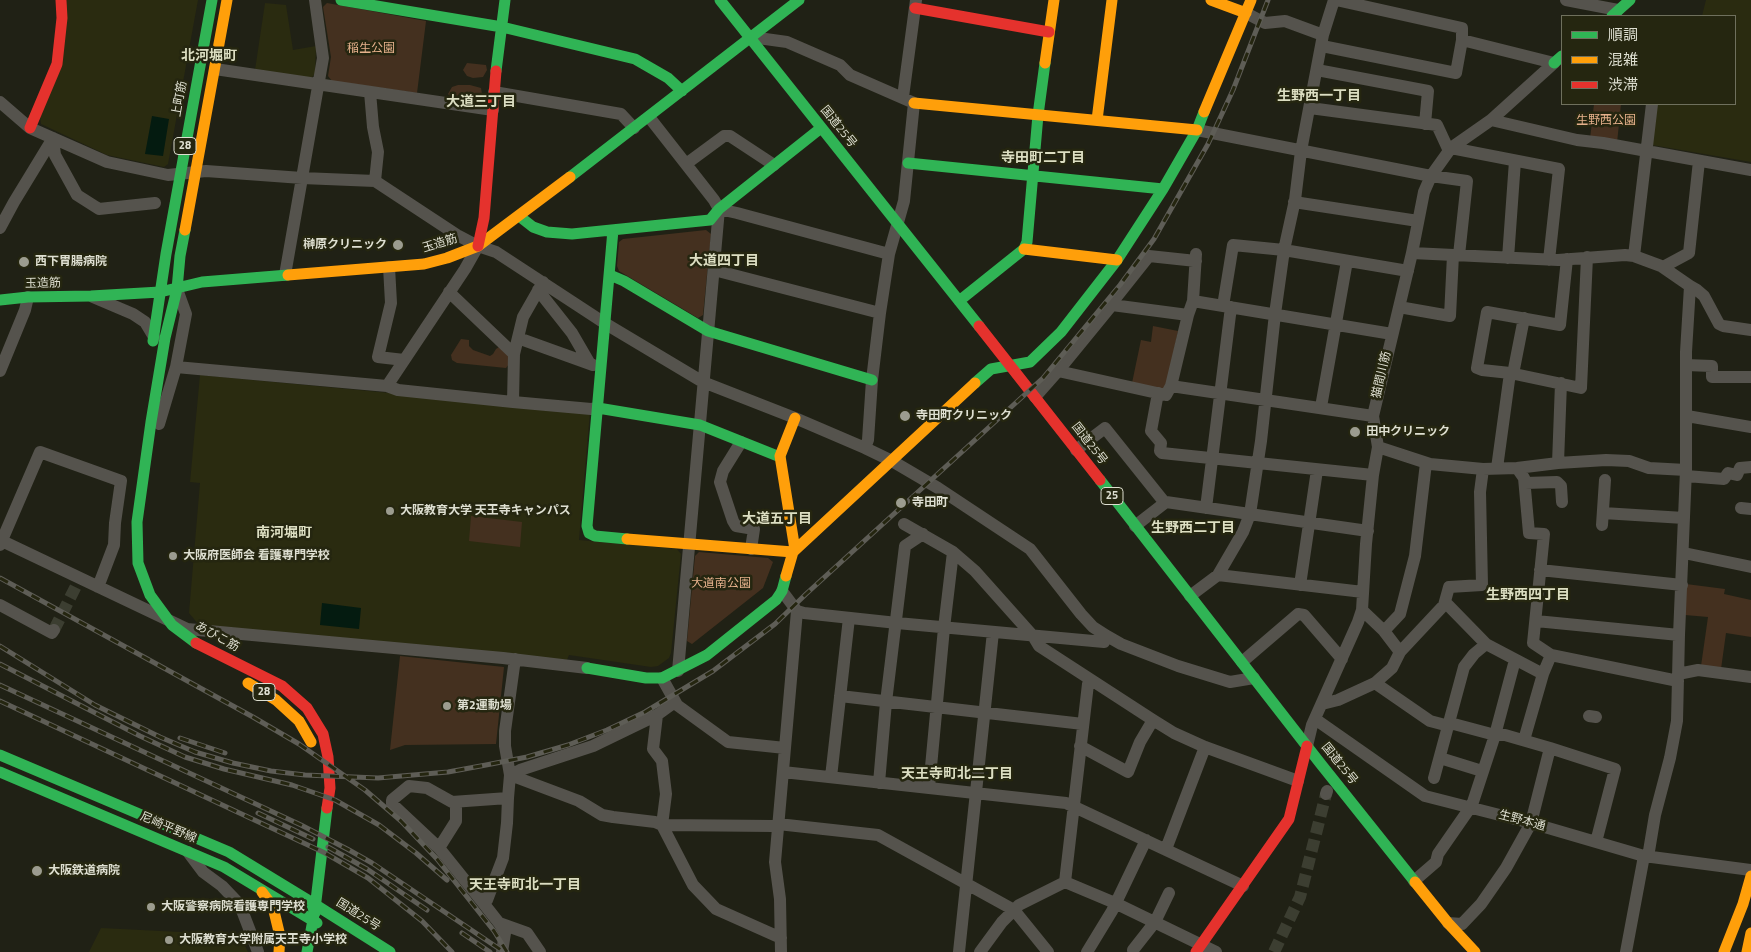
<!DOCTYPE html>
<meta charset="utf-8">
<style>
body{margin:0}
#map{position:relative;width:1751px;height:952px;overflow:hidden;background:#202115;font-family:"Titillium Web","Noto Sans JP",sans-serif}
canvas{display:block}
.legend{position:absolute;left:1561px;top:15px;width:175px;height:90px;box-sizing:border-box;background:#252610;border:1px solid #6f705d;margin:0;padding:6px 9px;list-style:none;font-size:15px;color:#dedfd1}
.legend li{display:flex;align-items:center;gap:10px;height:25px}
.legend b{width:25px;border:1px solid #6f705d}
</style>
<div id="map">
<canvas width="1751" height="952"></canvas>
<ul class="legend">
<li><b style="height:6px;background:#30b455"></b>順調</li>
<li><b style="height:6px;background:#ff9f0a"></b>混雑</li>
<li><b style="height:6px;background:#e5322d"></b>渋滞</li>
</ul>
</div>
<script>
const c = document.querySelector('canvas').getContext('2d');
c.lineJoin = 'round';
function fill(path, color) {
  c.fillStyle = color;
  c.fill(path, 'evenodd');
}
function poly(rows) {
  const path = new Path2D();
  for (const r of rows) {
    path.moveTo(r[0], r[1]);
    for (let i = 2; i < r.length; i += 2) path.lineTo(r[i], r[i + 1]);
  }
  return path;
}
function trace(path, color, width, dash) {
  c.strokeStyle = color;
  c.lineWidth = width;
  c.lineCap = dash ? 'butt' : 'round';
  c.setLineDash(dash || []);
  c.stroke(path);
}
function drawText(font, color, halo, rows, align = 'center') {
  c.font = font + ' "Titillium Web","Noto Sans JP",sans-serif';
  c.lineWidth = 5;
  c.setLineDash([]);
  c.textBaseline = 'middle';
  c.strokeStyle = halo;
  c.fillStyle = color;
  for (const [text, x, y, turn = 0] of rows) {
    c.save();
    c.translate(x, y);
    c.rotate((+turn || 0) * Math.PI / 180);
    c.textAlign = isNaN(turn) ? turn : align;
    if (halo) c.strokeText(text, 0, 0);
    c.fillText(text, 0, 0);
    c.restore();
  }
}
fill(poly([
 [67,0,198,0,168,164,164,167,107,155,41,124,40,116],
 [1706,0,1751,0,1751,162,1652,145,1656,104,1735,104,1735,16,1702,16],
 [265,3,286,5,293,50,316,46,315,74,311,78,255,70],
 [200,375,590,412,579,540,677,549,681,554,671,653,669,658,658,666,651,667,569,655,567,660,199,625,189,613,200,483,190,482],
 [101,928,240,935,248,952,89,952]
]), '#2a2b10');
fill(poly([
 [327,3,426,21,417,93,332,81,328,76,331,57,323,7],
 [467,63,486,65,487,70,483,77,473,78,467,76,463,70],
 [458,85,470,85,481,88,482,94,480,100,473,103,456,102,448,94,452,87],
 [1594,104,1621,104,1617,143,1590,139],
 [706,230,711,234,703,315,698,318,619,271,617,266,619,242,623,239],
 [1153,326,1178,331,1166,390,1132,383,1141,340,1151,342],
 [461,339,469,340,469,346,473,350,490,356,493,354,496,349,499,347,508,352,509,364,506,368,457,363,452,360,451,355],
 [471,516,522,522,520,547,469,541],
 [699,552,768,558,773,562,763,588,692,644,687,641,695,556],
 [1686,584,1725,589,1724,594,1751,600,1751,637,1726,633,1721,669,1701,666,1708,617,1685,615],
 [400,656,504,667,496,744,405,745,390,750]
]), '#44301f');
fill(poly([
 [152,116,169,119,163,156,145,154],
 [322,603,361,608,359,629,320,625]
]), '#041b10');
trace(poly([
 [54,630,78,582],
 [1274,952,1300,897,1326,794]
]), '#3c3e31', 12, [12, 6]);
trace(poly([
 [1336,0,1462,28,1462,40],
 [1566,0,1618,10],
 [1246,13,1265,23,1285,21,1323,35],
 [751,37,787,42,840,65,850,75,914,103,904,201,889,254,880,313,872,380,868,440,865,448],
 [1322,46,1456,73,1462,40,1554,63],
 [215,69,493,110],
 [1317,70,1428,91,1425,124],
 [370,92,373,127,378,152,375,181],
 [494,92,621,114,634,128],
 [903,97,916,0],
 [0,102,30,128,107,162,168,175,206,171,302,178,375,181,457,235,478,246,496,252,606,324,703,382,795,418,865,448,892,461,938,488,1030,549,1081,614,1093,627,1107,636,1121,644,1178,666,1230,682,1254,678],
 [1310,108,1437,125,1449,151],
 [649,117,714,200,719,209,678,671],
 [1491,120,1577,140,1603,143,1751,170],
 [1197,130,1431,176,1467,181,1459,255],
 [53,138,55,155,77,195,99,209,155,203],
 [1451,148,1559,169,1549,260],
 [686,164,724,136,730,136,774,165],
 [1294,202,1418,221],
 [719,209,737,213,889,254],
 [0,228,14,202,53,138],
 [1412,253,1558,260,1625,255,1634,256,1661,266,1690,286,1686,352,1686,470,1679,635,1677,721,1670,758,1655,815,1648,857],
 [1634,256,1652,104],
 [1508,258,1515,161],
 [389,267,391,303,378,357,404,360],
 [1663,267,1689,253,1699,161],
 [714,270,880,313],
 [285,275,323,58,315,0],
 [1690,286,1697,290,1704,296,1719,324,1723,326,1751,330],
 [538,290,572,333,590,364],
 [449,292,514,354],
 [93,297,133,314,145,322,154,337],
 [1193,301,1196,254],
 [1112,305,1114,300,1149,256,1196,261],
 [1223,306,1233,245,1284,250,1408,271],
 [1399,307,1450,316,1453,255],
 [518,338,593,365],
 [1686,365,1712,366,1712,377,1751,377],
 [176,367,387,386,398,390,513,402,591,409,598,408],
 [0,371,25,310,28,297],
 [1058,371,1112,305,1188,315],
 [1510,373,1482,370,1477,368,1487,312,1560,325,1567,259],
 [1513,374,1524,318],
 [387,386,465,269,478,246],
 [1171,386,1373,416],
 [1158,393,1151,431,1161,443,1160,451,1162,453,1373,475],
 [1035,397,1058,371,1166,395,1171,386,1188,315,1193,301,1392,334],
 [513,402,514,354,523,317,543,282],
 [1321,407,1347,261],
 [1687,416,1751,427],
 [159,424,176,367,186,314,178,292],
 [741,442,723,471,720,482,733,521,736,526,754,529,751,549],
 [1378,447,1430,464,1483,469,1517,468,1558,463,1606,460,1629,461,1649,468,1686,470],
 [1076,450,1105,428,1165,503],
 [1558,463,1561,383],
 [1497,468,1510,373,1581,388,1587,257],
 [1517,468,1524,478,1529,533,1544,534,1533,643,1551,655],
 [1686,476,1724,479,1728,473,1737,475,1740,468,1751,467],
 [1525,483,1557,482,1561,486,1562,502],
 [1206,508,1231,307],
 [1741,508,1751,509],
 [1603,513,1684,518],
 [904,524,953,552,975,571,1033,636,1039,646,1153,720,1174,733,1205,747,1298,781],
 [1602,525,1605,480],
 [1135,526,1166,502,1368,531],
 [0,540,187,629,503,658,587,668],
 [0,545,40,452,121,481,115,523,114,545,98,587],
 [1684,553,1751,567],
 [1540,570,1682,585],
 [1218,575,1363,592],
 [1300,585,1317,470],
 [782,591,797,611,804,613,897,623,1104,642,1107,636],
 [1190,596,1218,575,1243,532,1250,514,1261,441,1275,314,1284,250,1295,200,1301,151,1323,35,1334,0],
 [1445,602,1486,644,1543,674,1551,655,1678,681],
 [0,605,52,633,54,630],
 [1362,610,1384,631,1400,652],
 [1536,621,1679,635],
 [1384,631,1400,614,1415,556,1426,463],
 [515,659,505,731,505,746,510,775,579,801,602,815,613,817,655,822,662,825,773,826,778,824,878,835,1014,910,1048,952],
 [1242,662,1298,614,1304,615,1342,659],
 [1678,674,1698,670,1751,677],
 [662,678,677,705,728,742,785,748],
 [1375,683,1430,721,1449,726],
 [840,696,1083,724],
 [1322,704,1338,700,1375,683,1392,668,1400,652,1444,605,1449,587,1482,585,1480,492,1483,469],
 [657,715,653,749,662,761,666,794,662,825,693,885,716,909,781,938],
 [1589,716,1596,717],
 [1315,719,1425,796,1531,823,1644,856,1751,870],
 [1524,740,1543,674],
 [1080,746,1128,772,1140,742,1153,720],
 [1307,746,1312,725,1358,622,1362,610,1366,544,1373,475,1378,447,1373,416,1412,253,1424,192,1431,176,1451,148,1491,120,1554,63],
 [1550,748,1615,769,1596,842],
 [1440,758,1482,771],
 [783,772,1066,803,1243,886],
 [831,777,849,618],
 [1434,778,1464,667,1474,654,1486,644],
 [879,783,886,702,905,546,923,534],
 [929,788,944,628,953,552],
 [1326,794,1327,791],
 [508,798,452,802,427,788,409,786,392,800,392,804,439,848,484,904,487,900,503,858,507,823,508,798,510,775,520,770,593,746,657,715,675,702],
 [439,848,456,821,456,802],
 [1166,849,1205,747],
 [188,852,203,872,222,886,240,905,258,952],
 [1414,881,1436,862,1438,854,1472,805,1495,735,1515,660],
 [1065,882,1088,684,1091,680],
 [484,904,499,923,505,933,502,952],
 [499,923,527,933,540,952],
 [1448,923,1462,924,1481,904,1506,868,1531,823,1550,748,1505,735,1495,735,1450,723],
 [1133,950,1155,922,1169,893],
 [781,952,780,899,775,862,797,611],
 [959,952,993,632],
 [980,952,1002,922,1019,905,1065,882,1115,903,1216,952],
 [1087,952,1112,911,1146,840],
 [1626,952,1644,856]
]), '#55534d', 12);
trace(poly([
 [341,0,502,27,635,59,668,78,682,91],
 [720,0,979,326],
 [1612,16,1630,0],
 [1554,63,1562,56],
 [496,71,505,0],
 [908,163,1163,189],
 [570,177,799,0],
 [519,216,533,227,547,232,572,234,710,220,719,209,821,128],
 [185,230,180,256,177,289,165,338,151,422,137,522,138,563,150,595,172,625,196,643],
 [613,230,587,526,589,533,595,536,627,539],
 [610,275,624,281,708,331,872,380],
 [0,300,28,297,91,296,160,292,202,282,288,275],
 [959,301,1024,249,1027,242,1038,115,1045,63],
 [153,341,166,254,212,0],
 [975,383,991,369,1030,362,1061,332,1117,260,1163,189,1197,130,1204,112],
 [598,408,700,425,780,457],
 [1100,480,1320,763,1415,882],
 [587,668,646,678,662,678,707,655,776,600,782,591,786,576],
 [0,755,229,852,311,902,315,913],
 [0,772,224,867,317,923],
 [311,902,390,952],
 [307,952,315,909,327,808]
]), '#30b455', 11);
trace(poly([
 [1211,0,1246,13],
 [1045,63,1054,0],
 [914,103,1197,130],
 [1204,112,1251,0],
 [1097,120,1112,0],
 [185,230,227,0],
 [1024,249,1117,260],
 [288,275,424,264,447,258,478,246,570,177],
 [795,418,780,456,795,550],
 [627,539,793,552],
 [786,576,793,552,975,383],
 [248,683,276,700,299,721,311,742],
 [1415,882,1448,923,1475,952],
 [262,892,273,907,280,936,279,952],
 [1724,952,1743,904,1751,876],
 [1747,952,1751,933]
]), '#ff9f0a', 11);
trace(poly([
 [915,8,1049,32],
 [30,128,57,64,62,18,61,0],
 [478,246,484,218,496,71],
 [979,326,1100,480],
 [196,643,282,686,307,708,323,734,328,757,330,788,327,808],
 [1196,952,1289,819,1307,746]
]), '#e5322d', 11);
const rail = poly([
 [0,578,253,717,299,744,365,790,401,821,437,859,494,931,507,952],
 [0,646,95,705,160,737,195,752,233,763,271,771,305,775,378,778,448,772,486,765,527,757,568,745,607,730,645,712,713,671,775,624,806,594,1043,378,1120,285,1154,239,1208,144,1233,90,1268,0],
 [0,664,140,736,185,757,224,769,292,785,335,800,379,825,416,853,447,880],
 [0,685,301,825,349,850,372,863,504,952],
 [0,701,325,853,368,878,422,921,452,952],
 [180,738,225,753],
 [258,813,313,839],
 [328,847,367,869,427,910],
 [462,933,490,952]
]);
trace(rail, '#5e5d56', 5);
trace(rail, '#252610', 3, [9]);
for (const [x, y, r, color] of [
 [398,245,6,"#9c9c8f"],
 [24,262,6,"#9c9c8f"],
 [905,416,6,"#9c9c8f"],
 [1355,432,6,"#9c9c8f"],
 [901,503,6,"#9c9c8f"],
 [390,511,5,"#9c9c8f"],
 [173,556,5,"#9c9c8f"],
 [447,706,5,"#9c9c8f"],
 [37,871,6,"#9c9c8f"],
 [151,907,5,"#9c9c8f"],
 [169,940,5,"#9c9c8f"]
]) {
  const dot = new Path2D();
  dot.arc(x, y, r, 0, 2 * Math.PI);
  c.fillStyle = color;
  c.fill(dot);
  trace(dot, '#252610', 2);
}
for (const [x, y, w] of [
 [185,146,22],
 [1112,496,22],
 [264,692,22]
]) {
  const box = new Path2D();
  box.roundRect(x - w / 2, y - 8.5, w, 17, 4);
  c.fillStyle = '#252610';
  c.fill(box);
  trace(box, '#dedfd1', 1);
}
drawText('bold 11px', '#dedfd1', null, [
 ["28",185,146],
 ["25",1112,496],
 ["28",264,692]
]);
drawText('12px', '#e6b18c', '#252610', [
 ["稲生公園",371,49],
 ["生野西公園",1606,121],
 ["大道南公園",721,584]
]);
drawText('12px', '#dedfd1', '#252610', [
 ["上町筋",180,99,-80],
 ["国道25号",838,127,51],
 ["玉造筋",440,244,-17],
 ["玉造筋",43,284,-1],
 ["猫間川筋",1382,375,-77],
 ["国道25号",1089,444,52],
 ["あびこ筋",217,637,29],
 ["国道25号",1339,764,51],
 ["生野本通",1522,821,15],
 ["尼崎平野線",168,828,23],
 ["国道25号",358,915,32]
]);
drawText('bold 12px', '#dedfd1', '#252610', [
 ["榊原クリニック",387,245,"right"],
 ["西下胃腸病院",35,262],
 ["寺田町クリニック",916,416],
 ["田中クリニック",1366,432],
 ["寺田町",912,503],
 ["大阪教育大学 天王寺キャンパス",400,511],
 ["大阪府医師会 看護専門学校",183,556],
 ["第2運動場",457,706],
 ["大阪鉄道病院",48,871],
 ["大阪警察病院看護専門学校",161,907],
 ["大阪教育大学附属天王寺小学校",179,940]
], 'left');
drawText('bold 14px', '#dcdec2', '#252610', [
 ["北河堀町",209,57],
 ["生野西一丁目",1319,97],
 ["大道三丁目",481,103],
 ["寺田町二丁目",1043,159],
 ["大道四丁目",724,262],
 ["大道五丁目",777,520],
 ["生野西二丁目",1193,529],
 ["南河堀町",284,534],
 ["生野西四丁目",1528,596],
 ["天王寺町北二丁目",957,775],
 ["天王寺町北一丁目",525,886]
]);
</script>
